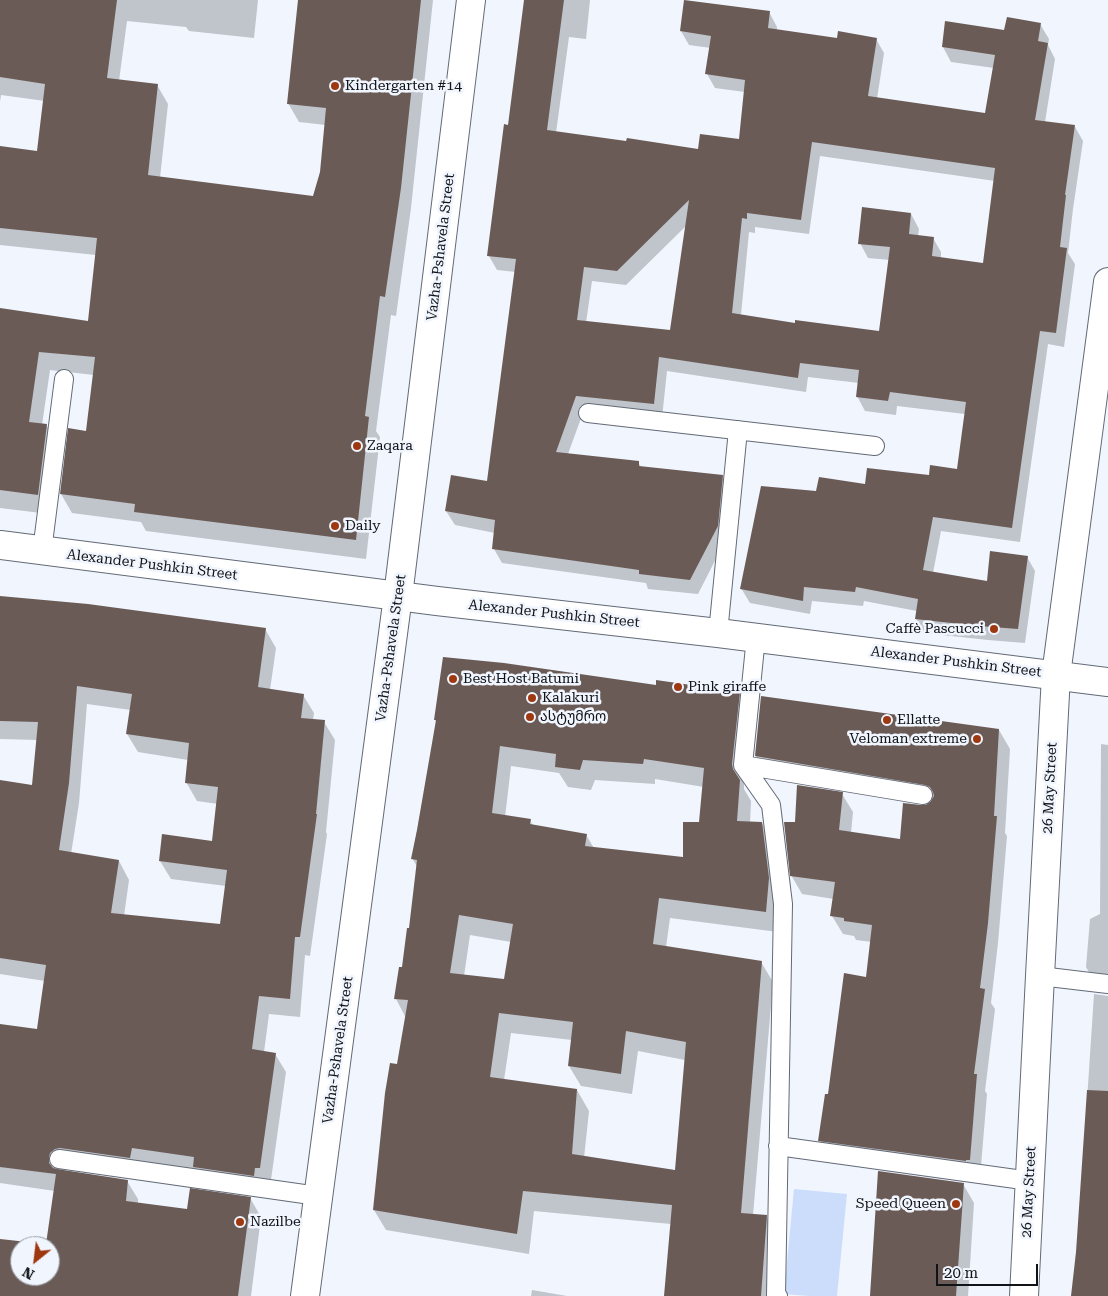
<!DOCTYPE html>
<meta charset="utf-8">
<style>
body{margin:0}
#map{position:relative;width:1108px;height:1296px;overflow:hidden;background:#f0f5fe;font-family:"Roboto Serif",serif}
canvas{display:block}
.north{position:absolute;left:10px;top:1236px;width:50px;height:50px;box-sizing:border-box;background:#f0f5fe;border:1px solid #969ba2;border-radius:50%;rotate:209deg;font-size:14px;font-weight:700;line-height:20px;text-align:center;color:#101317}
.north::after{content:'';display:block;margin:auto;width:18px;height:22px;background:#9e3811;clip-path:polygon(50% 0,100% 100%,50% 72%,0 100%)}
.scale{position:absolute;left:936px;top:1264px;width:102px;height:22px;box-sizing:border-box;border:2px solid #101317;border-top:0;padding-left:6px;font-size:15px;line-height:18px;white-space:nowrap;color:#101317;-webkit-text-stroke:4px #f0f5fe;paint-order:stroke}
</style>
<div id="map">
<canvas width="1108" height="1296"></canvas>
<div class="north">N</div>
<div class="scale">20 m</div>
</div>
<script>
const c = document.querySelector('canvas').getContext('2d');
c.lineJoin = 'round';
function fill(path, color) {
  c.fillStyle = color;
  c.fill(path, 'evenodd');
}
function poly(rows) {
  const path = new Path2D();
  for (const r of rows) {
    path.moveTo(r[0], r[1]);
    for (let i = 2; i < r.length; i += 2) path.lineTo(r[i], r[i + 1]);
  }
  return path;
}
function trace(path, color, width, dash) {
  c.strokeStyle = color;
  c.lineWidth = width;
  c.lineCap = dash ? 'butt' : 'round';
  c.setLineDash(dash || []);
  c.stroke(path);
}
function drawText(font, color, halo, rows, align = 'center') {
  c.font = font + ' "Roboto Serif","Noto Sans Georgian",serif';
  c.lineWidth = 5;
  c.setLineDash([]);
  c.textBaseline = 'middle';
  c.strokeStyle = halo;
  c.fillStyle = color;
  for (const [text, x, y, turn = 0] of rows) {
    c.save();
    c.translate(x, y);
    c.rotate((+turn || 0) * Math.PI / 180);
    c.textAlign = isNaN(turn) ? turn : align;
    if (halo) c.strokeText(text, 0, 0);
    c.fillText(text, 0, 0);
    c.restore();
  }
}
fill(poly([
 [794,1189,847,1194,837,1296,809,1296,784,1294]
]), '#ccddfc');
fill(poly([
 [0,0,258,0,254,38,189,31,186,27,127,21,119,81,157,85,168,104,160,178,314,197,321,172,326,125,299,122,288,103,299,0,433,0,411,208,396,316,391,315,376,431,380,437,366,559,146,531,141,522,72,513,61,494,87,432,94,375,50,370,42,425,47,426,58,445,49,514,0,508,0,309,89,323,96,255,0,245,0,148,38,152,45,101,1,95,0,102],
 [525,0,590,0,586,39,569,37,556,133,699,150,740,140,745,92,715,88,707,74,711,48,689,45,681,31,769,12,777,27,777,30,838,40,876,39,884,53,877,99,986,114,994,68,951,62,943,47,946,23,1005,32,1040,24,1049,39,1048,45,1055,59,1045,122,1075,127,1083,141,1073,209,1068,253,1075,264,1064,347,1048,344,1020,542,941,531,933,573,988,582,1027,557,1035,571,1025,643,988,640,924,633,916,619,917,611,864,601,863,606,812,601,810,614,750,603,741,588,817,492,930,476,958,470,965,414,897,406,896,415,865,411,857,396,859,383,808,377,806,392,667,371,662,418,584,410,568,454,638,462,641,467,722,476,730,490,725,541,698,594,648,589,646,583,502,563,494,549,495,533,455,525,446,511,488,482,516,272,497,270,489,256,509,126],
 [820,156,995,181,984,264,941,259,941,252,933,238,918,236,919,229,911,214,860,243,868,258,890,260,880,332,796,324,741,315,749,232,755,233,755,227,809,234],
 [687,225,671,331,586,323,592,281,626,285],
 [0,598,265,629,276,648,270,690,303,695,314,713,313,720,324,722,335,740,326,832,327,834,310,956,305,955,300,1017,269,1014,264,1052,275,1054,286,1072,270,1187,66,1167,61,1171,127,1181,138,1199,138,1204,188,1211,250,1198,261,1217,251,1296,0,1296,0,1240,48,1246,55,1191,0,1183,0,1026,38,1030,45,981,0,974,0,782,33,787,38,740,0,739],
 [87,704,131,710,127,734,138,752,188,760,186,782,197,801,218,804,213,842,160,861,171,879,226,886,221,925,124,916,129,880,119,861,71,854,79,803],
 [20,1246,50,1246,50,1276,20,1276],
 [657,686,739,693,751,714,744,785,744,789,751,801,750,823,762,823,774,844,778,932,670,918,666,947,761,962,773,982,753,1215,766,1216,778,1237,773,1296,667,1296,671,1224,534,1211,529,1254,386,1230,374,1210,406,1018,396,999,400,968,404,968,410,929,418,868,412,858,437,723,435,720],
 [511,766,559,773,568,787,591,790,595,780,655,784,655,779,704,787,700,823,684,859,594,848,586,835,533,826,530,820,505,817],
 [470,935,511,942,505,981,464,976],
 [511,1033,572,1040,569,1066,581,1086,632,1094,638,1051,685,1060,676,1172,584,1158,589,1111,577,1090,504,1080],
 [999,730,1010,749,1005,833,1007,836,998,943,991,1003,995,1009,985,1091,987,1094,980,1178,830,1159,819,1141,829,1095,867,978,872,942,856,940,854,936,843,934,832,916,834,899,802,894,791,875,796,824,842,794,853,812,851,833,901,840,928,806,933,802,767,775,756,756],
 [1101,744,1108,745,1108,993,1106,989,1098,988,1086,967,1090,919,1100,914],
 [1094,994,1108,996,1108,1296,1072,1296,1077,1252],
 [963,1184,974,1203,968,1296,871,1296],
 [532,1290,567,1296,531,1296]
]), '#0003');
fill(poly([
 [0,0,117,0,107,78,158,84,148,175,313,196,320,172,326,108,287,104,298,0,421,0,401,188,385,297,380,296,365,416,369,417,356,540,134,512,135,504,60,494,68,428,86,431,95,357,39,352,29,422,47,424,38,495,0,490,0,308,88,321,97,238,0,228,0,146,37,151,45,84,0,77],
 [524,0,564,0,547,130,626,141,627,138,698,149,700,134,739,139,745,80,705,74,711,36,680,31,684,0,770,11,768,28,837,38,838,31,877,38,868,96,985,113,995,55,942,47,945,21,1004,30,1007,17,1041,23,1038,41,1048,43,1035,120,1075,125,1065,195,1066,195,1060,247,1067,248,1056,333,1040,331,1012,528,933,517,923,570,987,581,990,551,1028,556,1018,629,979,626,915,619,918,599,856,587,855,592,804,587,803,601,740,589,761,486,816,491,819,477,865,484,867,468,929,475,930,465,957,469,966,402,890,392,888,401,856,397,859,370,800,363,798,378,659,357,654,404,576,396,556,452,639,461,639,466,723,475,718,526,690,580,639,574,639,570,492,549,495,520,445,511,451,475,487,481,516,259,487,256,504,124,508,125],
 [812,142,995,168,983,263,932,256,934,237,909,234,911,213,862,207,858,244,890,247,879,331,795,320,795,323,732,313,742,218,747,219,747,213,801,220],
 [689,200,670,330,577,320,584,267,617,271],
 [0,596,88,604,266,628,258,687,304,694,301,718,325,720,316,814,317,814,300,937,295,937,290,999,259,996,252,1049,276,1053,260,1168,255,1168,254,1176,193,1167,194,1157,132,1148,130,1158,60,1148,55,1149,50,1153,49,1157,49,1163,53,1168,57,1169,128,1180,126,1201,187,1209,190,1188,251,1197,238,1296,0,1296,0,1239,46,1244,56,1174,0,1167,0,1024,37,1029,46,965,0,958,0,780,32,785,38,722,0,721],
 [77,686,132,694,126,734,189,743,185,783,218,787,212,841,162,834,159,861,227,870,220,924,111,913,119,860,59,850,69,783],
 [20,1246,50,1246,50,1276,20,1276],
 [443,657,504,663,656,685,656,680,740,692,732,764,733,769,740,780,737,821,762,822,769,878,766,912,659,898,653,944,762,961,741,1213,767,1215,761,1296,664,1296,672,1205,523,1191,517,1234,373,1210,385,1093,390,1063,397,1064,408,1000,394,999,399,967,402,967,407,928,409,928,417,860,411,859,417,830,436,720,434,720],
 [500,746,556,754,555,767,580,770,583,760,643,764,644,759,704,768,699,822,683,822,683,857,585,846,587,834,530,824,531,819,492,813],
 [459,915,513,924,504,979,450,973],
 [499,1013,573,1022,568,1066,621,1074,626,1031,686,1042,675,1170,572,1154,577,1089,490,1077],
 [761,696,999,729,994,816,997,816,988,923,980,988,985,989,974,1074,977,1074,970,1160,966,1160,966,1161,818,1141,825,1094,828,1094,844,973,866,977,872,925,844,921,844,918,830,916,835,882,790,876,784,822,795,822,797,785,843,792,839,830,900,839,903,803,921,805,926,805,931,801,934,796,933,792,930,787,925,785,755,756],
 [1087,1090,1108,1091,1108,1296,1071,1296,1076,1252],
 [878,1171,964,1183,956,1296,870,1296]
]), '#6b5b56');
const service = poly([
 [588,413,875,446],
 [42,551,64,379],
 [718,633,738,430],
 [756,637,743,765,771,805,783,904,776,1295,778,1296],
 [743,765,923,795],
 [1040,976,1108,984],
 [778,1146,1030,1181],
 [59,1159,318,1196]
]);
const minor = poly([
 [305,1296,398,596,471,0],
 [1024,1296,1040,976,1056,675,1108,282]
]);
const tertiary = poly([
 [0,545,437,601,718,633,1108,682]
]);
trace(service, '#636a76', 20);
trace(minor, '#636a76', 30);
trace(tertiary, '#636a76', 30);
trace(service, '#fff', 18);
trace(minor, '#fff', 28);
trace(tertiary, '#fff', 28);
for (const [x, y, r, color] of [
 [335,86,5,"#9e3811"],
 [357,446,5,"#9e3811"],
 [335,526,5,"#9e3811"],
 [994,629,5,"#9e3811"],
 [453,679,5,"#9e3811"],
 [678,687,5,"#9e3811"],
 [532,698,5,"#9e3811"],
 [530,717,5,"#9e3811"],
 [887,720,5,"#9e3811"],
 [977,739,5,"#9e3811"],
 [956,1204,5,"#9e3811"],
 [240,1222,5,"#9e3811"]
]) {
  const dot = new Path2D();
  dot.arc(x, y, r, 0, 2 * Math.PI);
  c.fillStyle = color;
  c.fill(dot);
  trace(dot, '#f0f5fe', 2);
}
drawText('14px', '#101317', '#f0f5fe', [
 ["Kindergarten #14",345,86],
 ["Zaqara",367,446],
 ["Daily",345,526],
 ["Caffè Pascucci",984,629,"right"],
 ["Best Host Batumi",463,679],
 ["Pink giraffe",688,687],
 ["Kalakuri",542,698],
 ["ასტუმრო",540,717],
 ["Ellatte",897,720],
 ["Veloman extreme",967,739,"right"],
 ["Speed Queen",946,1204,"right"],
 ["Nazilbe",250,1222]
], 'left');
drawText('14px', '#101317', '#f0f5fe', [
 ["Vazha-Pshavela Street",441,247,-83],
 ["Alexander Pushkin Street",152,565,7],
 ["Alexander Pushkin Street",554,614,6],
 ["Vazha-Pshavela Street",391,648,-82],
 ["Alexander Pushkin Street",956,662,7],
 ["26 May Street",1050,788,-87],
 ["Vazha-Pshavela Street",338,1050,-82],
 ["26 May Street",1029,1192,-87]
]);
</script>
